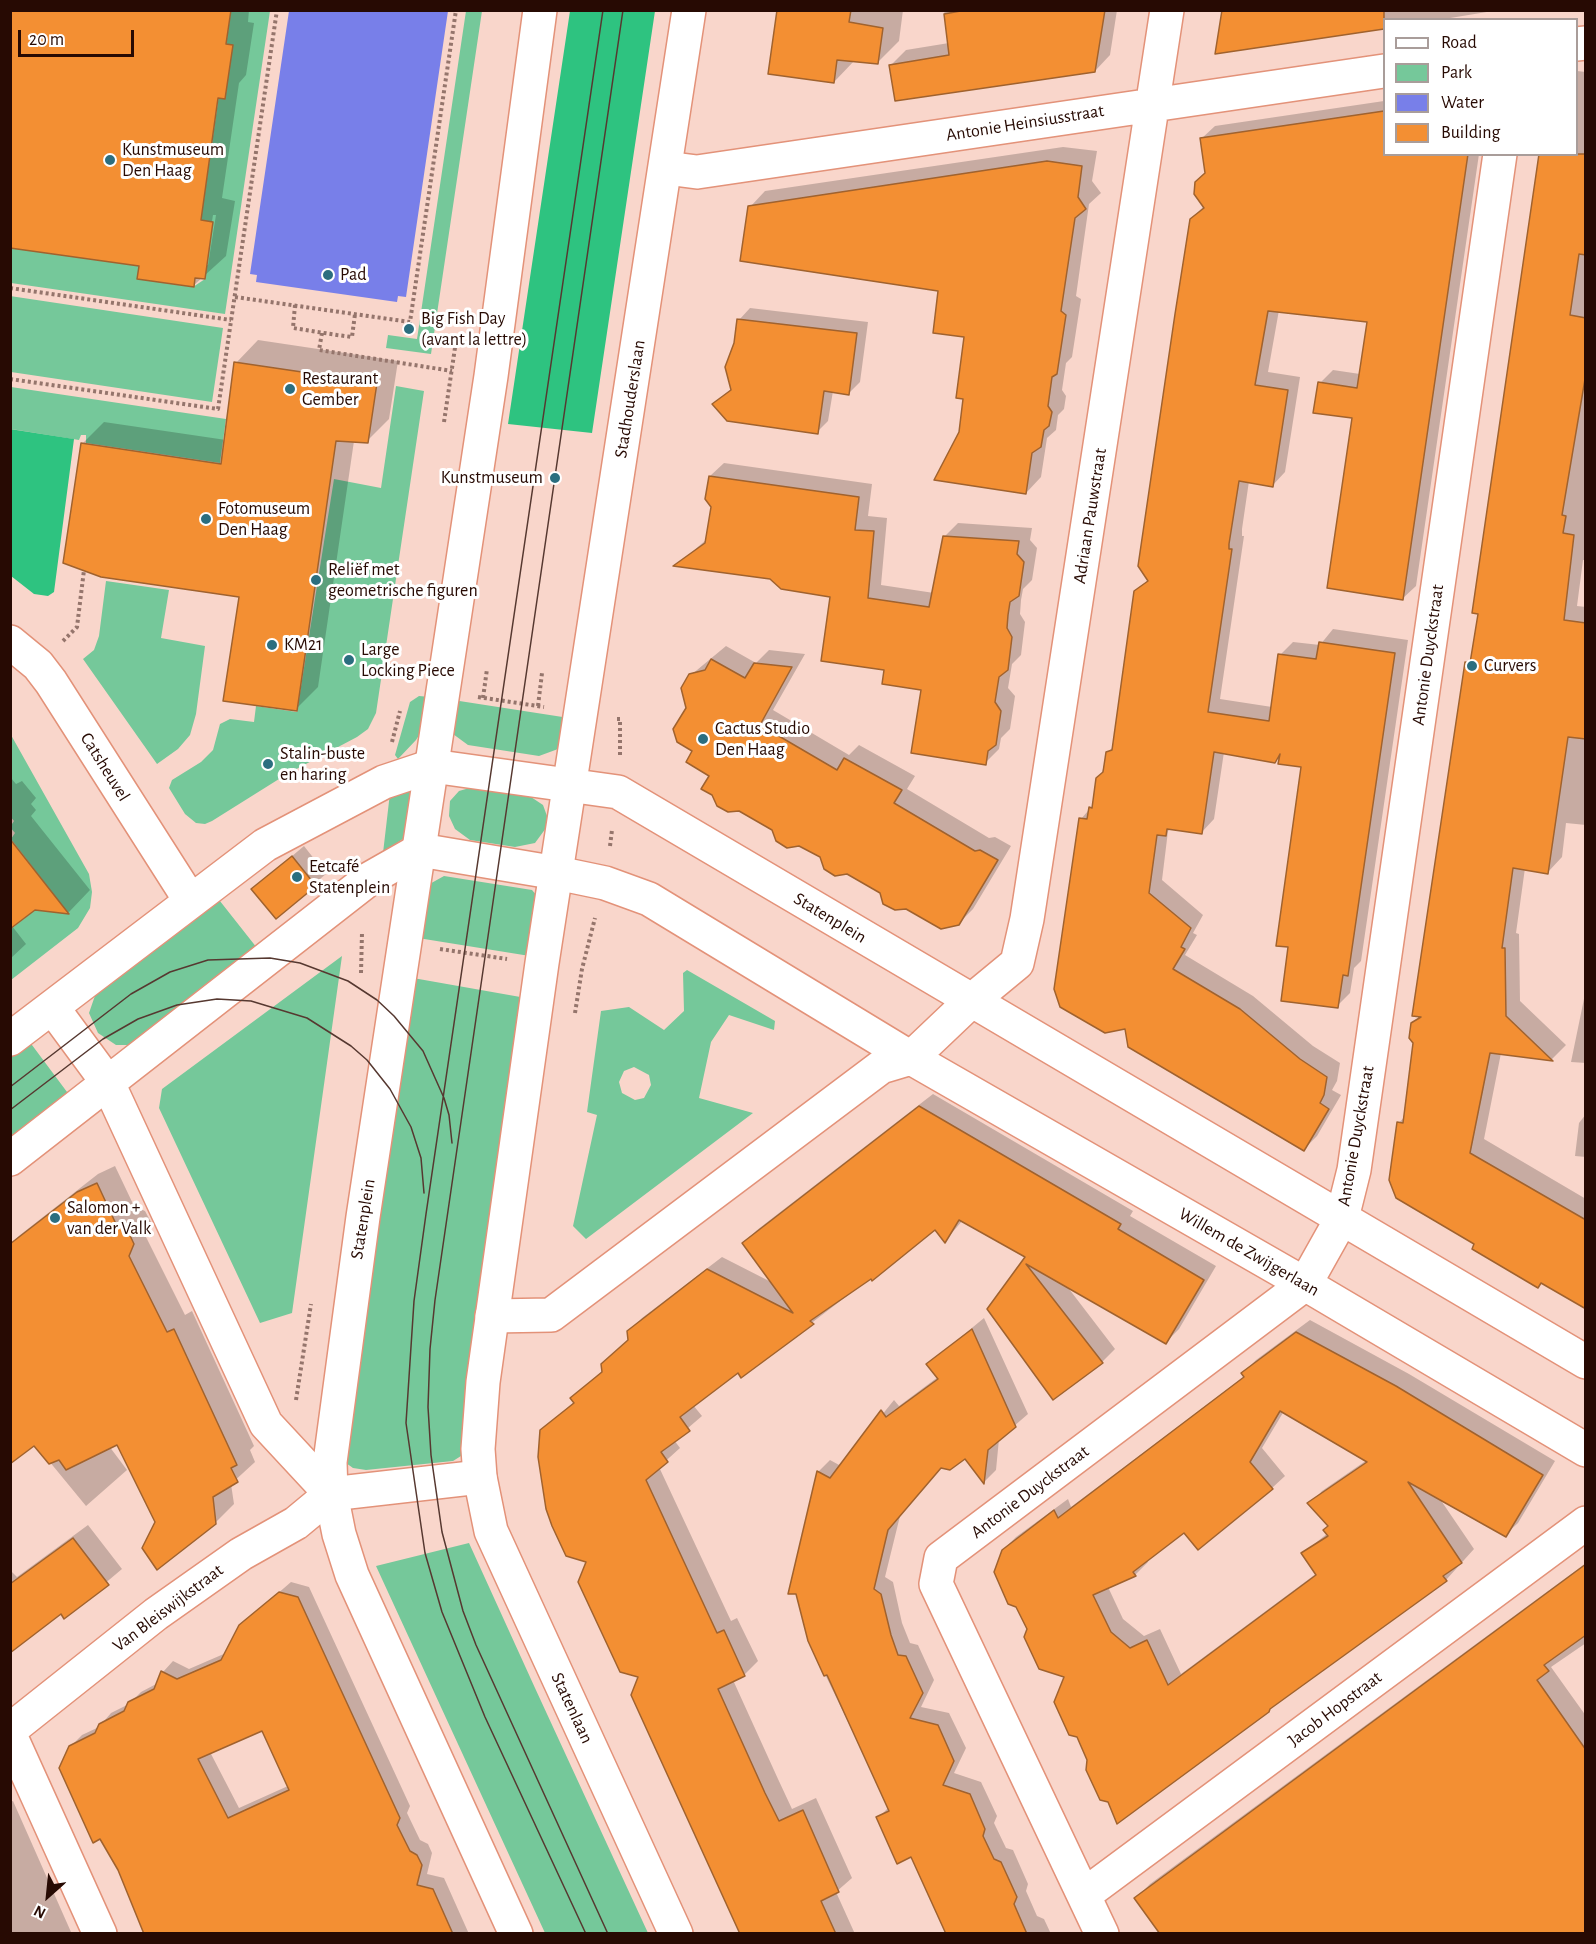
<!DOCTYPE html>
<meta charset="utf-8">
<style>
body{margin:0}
#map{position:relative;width:1596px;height:1944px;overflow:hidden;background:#f9d6cb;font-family:"Alegreya Sans",sans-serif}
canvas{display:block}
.frame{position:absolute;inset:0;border:12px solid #270a03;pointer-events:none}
.legend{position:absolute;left:1383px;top:18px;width:195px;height:138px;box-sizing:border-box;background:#fff;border:2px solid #a99d9a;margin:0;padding:8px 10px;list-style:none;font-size:18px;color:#270a03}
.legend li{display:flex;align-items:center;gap:12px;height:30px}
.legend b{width:30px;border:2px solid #a99d9a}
.north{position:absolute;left:18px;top:1866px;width:60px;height:60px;-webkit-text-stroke:4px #fff;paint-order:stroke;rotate:207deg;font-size:16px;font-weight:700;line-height:24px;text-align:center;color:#270a03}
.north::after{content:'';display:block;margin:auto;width:21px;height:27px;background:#270a03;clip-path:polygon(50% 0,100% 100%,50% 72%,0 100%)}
.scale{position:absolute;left:18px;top:30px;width:116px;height:27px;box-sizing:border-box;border:3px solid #270a03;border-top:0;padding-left:8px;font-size:18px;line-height:21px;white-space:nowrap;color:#270a03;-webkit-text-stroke:4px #fff;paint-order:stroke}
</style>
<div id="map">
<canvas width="1596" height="1944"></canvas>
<div class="frame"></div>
<ul class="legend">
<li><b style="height:8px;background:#fff"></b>Road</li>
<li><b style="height:16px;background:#75c89a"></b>Park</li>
<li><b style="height:16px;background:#787fe9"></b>Water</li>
<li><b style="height:16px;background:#f38f33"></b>Building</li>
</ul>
<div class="north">N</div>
<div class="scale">20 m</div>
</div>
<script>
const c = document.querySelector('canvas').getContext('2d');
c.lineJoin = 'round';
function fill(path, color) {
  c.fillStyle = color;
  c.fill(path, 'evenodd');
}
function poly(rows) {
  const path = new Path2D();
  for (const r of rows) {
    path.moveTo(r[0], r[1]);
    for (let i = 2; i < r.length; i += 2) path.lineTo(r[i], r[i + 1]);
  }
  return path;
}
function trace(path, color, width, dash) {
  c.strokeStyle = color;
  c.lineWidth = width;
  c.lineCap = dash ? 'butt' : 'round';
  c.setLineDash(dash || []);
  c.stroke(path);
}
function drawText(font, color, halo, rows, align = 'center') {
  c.font = font + ' "Alegreya Sans",sans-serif';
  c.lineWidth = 6;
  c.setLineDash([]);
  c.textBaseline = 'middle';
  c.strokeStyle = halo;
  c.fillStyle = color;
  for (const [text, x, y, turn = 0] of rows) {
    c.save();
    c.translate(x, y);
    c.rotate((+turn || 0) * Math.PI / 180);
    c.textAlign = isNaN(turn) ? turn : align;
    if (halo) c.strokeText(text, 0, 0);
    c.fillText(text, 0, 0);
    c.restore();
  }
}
fill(poly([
 [231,11,270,11,225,314,11,283,11,248,139,266,138,279,193,287,205,279,213,223,201,220],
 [466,11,482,11,431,354,386,348,388,335,417,339],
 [10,296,223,328,212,402,11,372],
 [396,386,424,391,376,713,368,729,357,737,287,774,212,821,205,824,196,823,185,814,169,788,172,780,201,762,213,750,220,724,230,719,254,722,256,706,297,712,334,479,381,488],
 [11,387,226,419,220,463,86,443,86,435,81,435,79,440,11,429],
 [106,581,169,590,161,638,205,646,196,714,190,735,178,749,157,764,83,659,94,650,99,636],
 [419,696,430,697,423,729,416,740,398,759,395,755,410,702],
 [453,700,569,718,566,740,558,749,539,756,468,745,453,734],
 [11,735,89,874,92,892,90,908,78,928,11,980,11,929,35,910,44,911,53,904,54,895,11,839,15,833,10,827,14,821,10,816],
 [473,787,531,797,543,805,547,816,546,828,535,843,515,847,470,840,455,829,449,816,450,801,459,791],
 [411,790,416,797,407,836,383,853,390,793],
 [444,876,532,890,544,904,536,957,418,938,426,886],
 [216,896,257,948,133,1045,116,1045,98,1033,89,1013,98,987],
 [342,956,292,1313,260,1323,159,1108,162,1089],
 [687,970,775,1021,774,1030,729,1015,711,1042,699,1098,753,1113,586,1239,573,1226,597,1115,587,1112,601,1011,629,1007,664,1030,684,1011,683,973],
 [634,1067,649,1075,651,1085,644,1098,635,1100,622,1093,619,1082,624,1071],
 [413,978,526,998,467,1438,461,1456,453,1461,366,1470,353,1468,346,1463,375,1212],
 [29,1041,70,1096,11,1143,11,1055],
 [469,1543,535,1688,648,1933,545,1933,376,1566]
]), '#75c89a');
fill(poly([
 [570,11,655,11,592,433,508,424],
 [10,429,74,439,54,592,48,596,34,594,11,576]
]), '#2ec380');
fill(poly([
 [289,11,448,11,406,297,398,296,397,302,256,282,257,275,250,274]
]), '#787fe9');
fill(poly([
 [10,10,249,10,248,22,254,23,246,75,239,83,222,198,235,201,226,256,193,286,141,265],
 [213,215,216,215,208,265,205,265],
 [779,10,903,10,899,41,877,63,855,60,834,82],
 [944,10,1117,10,1110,55,1095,71,891,65,906,50,949,43],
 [1223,10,1499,10,1438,20,1384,20,1384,27,1217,52],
 [1577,71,1586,72,1586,560,1583,560,1577,606,1586,607,1586,825,1566,823,1562,857,1548,872,1525,868,1516,933,1519,934,1520,1001,1566,1045,1552,1059,1501,1053,1484,1139,1586,1199,1586,1308,1476,1243,1399,1123,1405,1116,1415,1043,1413,1024,1421,1016,1466,663,1473,657,1576,154],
 [1384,101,1384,154,1479,154,1416,586,1402,599,1354,417,1320,383,1333,370,1360,374,1368,320,1279,310,1268,372,1300,377,1285,472,1272,486,1249,481,1242,529,1242,536,1244,536,1220,699,1272,707,1280,655,1293,642,1320,645,1333,629,1408,640,1361,961,1354,968,1350,993,1337,1006,1289,946,1303,765,1281,755,1274,761,1224,752,1214,819,1201,833,1171,828,1168,831,1162,880,1203,915,1193,933,1197,935,1185,955,1253,996,1313,1046,1340,1063,1337,1081,1332,1090,1341,1095,1317,1136,1304,1149,1126,1027,1081,819,1094,804,1107,753,1114,746,1136,592,1149,579,1191,219,1204,206,1207,173,1201,139,1215,126],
 [1063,147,1097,151,1092,181,1101,193,1089,204,1076,296,1081,299,1072,357,1066,363,1062,390,1066,396,1064,409,1058,415,1056,430,1047,438,1041,477,1026,493,960,433,965,398,966,336,940,290,750,207,765,191],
 [750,308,868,322,860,382,848,394,833,391,828,421,817,432,714,404,732,388,739,320],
 [258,340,398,361,389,419,367,441,354,441,318,687,296,709,240,596,82,444,104,422,226,440,236,363],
 [724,463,872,484,868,516,887,518,881,585,934,593,945,536,958,523,1032,528,1030,540,1037,548,1032,580,1023,589,1021,600,1020,614,1025,622,1021,655,1012,664,1008,688,1015,696,1010,729,1001,738,999,749,985,763,922,689,886,669,832,595,771,578,677,565,707,539,712,506,710,476],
 [726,646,756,663,769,650,805,654,773,710,849,755,859,745,915,776,907,789,989,838,995,837,1011,846,973,909,958,924,881,892,714,794,712,775,694,750,688,709,691,675],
 [11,778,16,784,22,781,36,798,31,804,36,810,31,816,90,890,69,912,35,908,12,926,26,944,10,959],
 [304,846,326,874,276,916,253,889],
 [1586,989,1586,1063,1571,1062],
 [933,1094,1133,1211,1130,1216,1216,1266,1179,1329,1166,1342,1066,1285,1115,1349,1102,1362,1053,1398,989,1309,1027,1257,963,1220,945,1241,936,1228,742,1376,738,1371,693,1405,702,1416,674,1440,680,1448,659,1467,731,1621,737,1618,758,1661,745,1674,733,1680,778,1779,792,1809,816,1798,852,1878,836,1892,855,1934,743,1934,639,1676,588,1562,541,1431,575,1401,572,1398,603,1370,602,1364,630,1339,628,1332,642,1318,722,1257,773,1283,744,1243,757,1230],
 [1586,1114,1586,1157,1575,1156,1579,1123],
 [115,1166,134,1206,145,1211,152,1224,146,1237,185,1315,192,1311,254,1446,250,1450,255,1462,231,1484,234,1504,215,1523,156,1522,111,1429,10,1267,10,1244,20,1235,98,1174],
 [10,1314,127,1470,86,1506,35,1444],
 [984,1318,1028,1414,999,1439,996,1470,984,1482,965,1457,942,1467,900,1516,885,1577,893,1582,902,1623,910,1643,918,1645,934,1680,921,1707,949,1713,966,1748,954,1773,981,1782,997,1816,994,1823,1006,1848,1013,1850,1028,1884,1026,1891,1037,1916,1044,1919,1051,1934,948,1934,912,1855,878,1818,889,1807,809,1641,818,1472,830,1460,841,1466,894,1400,899,1406,938,1377,928,1364],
 [1310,1320,1409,1374,1555,1461,1518,1523,1505,1535,1440,1499,1474,1549,1446,1580,1089,1760,1066,1677,1029,1629,1003,1550,1016,1537,1068,1499,1071,1507,1245,1376,1243,1373,1256,1360],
 [1284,1411,1367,1460,1322,1491,1310,1504,1330,1525,1328,1533,1303,1553,1317,1573,1181,1674,1160,1629,1144,1636,1123,1619,1108,1587,1135,1575,1148,1562,1146,1560,1185,1531,1272,1488,1285,1476,1262,1448],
 [88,1525,122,1569,65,1617,61,1612,13,1649,10,1655,10,1570,17,1577],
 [1586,1563,1586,1643,1551,1667,1586,1716,1586,1922,1136,1898,1150,1884],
 [291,1582,309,1587,410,1806,407,1813,420,1840,428,1844,432,1853,427,1874,444,1878,469,1934,145,1934,134,1910,137,1907,70,1747,82,1735,99,1727,111,1713,129,1704,141,1692,158,1683,163,1672,173,1661,189,1669,226,1653,240,1626],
 [263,1729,288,1786,239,1808,210,1752],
 [13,1801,71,1932,70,1934,10,1934,10,1802]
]), '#0003');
const building = poly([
 [10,10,231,10,226,44,233,45,225,99,218,98,201,220,213,222,205,279,195,278,194,287,137,279,139,266,10,248,10,10],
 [777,10,851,10,849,22,883,28,878,64,837,60,834,83,768,74,777,10],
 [966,10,1105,10,1095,72,895,101,889,65,949,55,944,14,966,10],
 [1222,10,1384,10,1384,29,1215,54,1222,10],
 [1384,111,1384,154,1468,154,1403,600,1327,588,1352,418,1313,413,1318,382,1357,388,1367,322,1268,311,1255,385,1288,390,1273,487,1239,481,1229,544,1229,549,1232,549,1208,712,1269,721,1278,654,1316,659,1319,642,1395,653,1348,976,1343,975,1338,1008,1281,1001,1288,947,1276,946,1301,767,1278,764,1280,754,1275,763,1214,752,1202,834,1167,829,1166,836,1157,835,1149,893,1191,928,1181,947,1185,949,1173,969,1240,1009,1300,1059,1327,1077,1324,1095,1320,1103,1329,1109,1304,1151,1128,1047,1125,1029,1105,1033,1060,1007,1054,989,1079,818,1087,819,1089,807,1092,808,1096,778,1103,772,1106,752,1112,750,1134,591,1148,581,1138,566,1175,314,1190,219,1204,208,1194,194,1195,182,1205,173,1200,138,1384,111],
 [1539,154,1586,154,1586,255,1579,254,1570,315,1586,318,1586,373,1562,515,1566,516,1563,533,1574,535,1564,620,1586,623,1586,739,1568,737,1548,874,1513,868,1502,948,1505,948,1506,1016,1553,1061,1490,1053,1470,1153,1586,1220,1586,1309,1541,1283,1538,1288,1472,1249,1474,1244,1396,1198,1389,1180,1397,1122,1403,1123,1413,1043,1409,1038,1411,1023,1421,1017,1412,1016,1465,662,1470,663,1478,614,1472,613,1539,154],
 [1047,161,1082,166,1078,197,1086,209,1075,218,1061,311,1066,315,1057,374,1052,377,1048,406,1052,412,1049,426,1044,430,1041,447,1032,453,1026,494,934,480,959,432,963,399,956,398,964,337,933,333,938,291,740,261,748,206,1047,161],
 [737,319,857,333,849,395,824,391,818,434,727,421,712,404,731,390,725,367,734,343,737,319],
 [234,362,377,383,368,443,336,441,297,711,223,701,239,597,101,577,63,563,81,443,221,464,234,362],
 [709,476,859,497,855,530,874,531,868,598,929,607,943,536,1019,541,1017,554,1024,562,1019,596,1010,602,1008,615,1007,628,1012,637,1008,670,999,677,995,702,1001,711,996,745,988,751,986,765,911,753,921,690,882,684,884,670,821,661,830,597,781,589,770,579,673,566,705,543,711,507,705,499,709,476],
 [711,659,745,678,754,663,792,667,760,725,837,770,844,758,902,790,894,803,975,851,980,850,998,860,959,925,941,929,906,909,895,910,883,904,880,893,847,874,835,876,824,869,820,857,799,846,787,848,776,841,772,830,739,811,728,812,717,806,712,795,701,789,709,776,686,762,692,751,677,742,673,729,686,708,681,688,689,674,705,670,711,659],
 [10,839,69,914,35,910,10,929,10,839],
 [292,856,316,886,276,919,251,889,292,856],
 [919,1106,1121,1224,1118,1229,1204,1280,1166,1344,1026,1264,1103,1363,1053,1400,987,1309,1025,1257,959,1220,945,1243,935,1230,872,1281,871,1279,810,1321,814,1324,741,1378,738,1373,680,1417,690,1431,661,1452,668,1462,646,1480,717,1633,724,1630,745,1676,718,1689,765,1793,779,1821,803,1810,839,1892,821,1901,836,1934,740,1934,631,1695,638,1677,620,1672,578,1582,586,1562,566,1556,552,1526,546,1509,538,1457,540,1430,574,1403,570,1398,602,1372,601,1364,628,1340,627,1331,707,1269,793,1313,742,1243,919,1106],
 [97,1183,116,1224,127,1229,134,1244,129,1256,167,1332,174,1329,237,1465,231,1468,238,1482,213,1497,216,1524,157,1570,142,1548,155,1522,117,1445,66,1470,59,1460,49,1464,34,1446,10,1464,10,1244,77,1192,97,1183],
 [972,1329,1016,1427,988,1450,984,1484,965,1459,950,1470,941,1468,888,1530,874,1589,881,1594,891,1635,898,1655,906,1656,923,1693,910,1718,938,1725,954,1761,943,1785,970,1794,985,1829,983,1836,994,1859,1001,1862,1017,1897,1014,1904,1027,1934,946,1934,911,1857,897,1864,876,1817,889,1811,827,1675,824,1676,808,1641,796,1594,788,1594,817,1471,830,1478,881,1410,886,1417,938,1379,926,1364,972,1329],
 [1296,1332,1396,1386,1543,1475,1506,1537,1408,1482,1462,1563,1443,1576,1447,1581,1270,1709,1269,1712,1117,1824,1108,1802,1100,1800,1086,1770,1087,1760,1077,1737,1069,1735,1054,1702,1064,1677,1039,1669,1024,1637,1027,1629,1016,1607,1008,1604,994,1572,1002,1550,1054,1510,1058,1518,1244,1377,1241,1373,1296,1332],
 [1280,1411,1367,1462,1307,1503,1328,1526,1323,1530,1328,1536,1301,1553,1316,1575,1168,1685,1147,1640,1130,1648,1111,1632,1093,1595,1136,1576,1133,1572,1184,1533,1198,1550,1273,1489,1250,1462,1280,1411],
 [73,1538,109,1585,64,1619,61,1614,10,1653,10,1584,73,1538],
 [1586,1564,1586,1635,1544,1665,1549,1671,1537,1680,1586,1750,1586,1934,1160,1934,1134,1898,1586,1564],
 [279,1592,298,1597,400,1818,397,1825,410,1851,417,1855,422,1865,417,1885,433,1889,453,1934,144,1934,118,1870,100,1839,93,1843,59,1768,69,1746,95,1733,99,1724,124,1711,128,1702,154,1689,161,1671,177,1679,221,1660,239,1625,279,1592],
 [262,1731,289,1790,228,1818,198,1759,262,1731]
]);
fill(building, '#f38f33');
trace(building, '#a0622e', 1.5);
const minor = poly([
 [1576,44,1586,43],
 [666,168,697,172,1384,71],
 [10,642,38,665,51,682,190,900],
 [52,1007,108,1083,266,1424,331,1494],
 [10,1039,265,845,384,782,432,766,618,792,1586,1362],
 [10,1159,369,879,420,850,557,873,605,883,649,899,911,1058,1305,1284,1586,1450],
 [492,1316,551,1315,881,1067,911,1058,971,1001,1017,963,1027,919,1167,10],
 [331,1494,480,1477],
 [10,1730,156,1614,241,1554,296,1523,331,1494],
 [10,1735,100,1934],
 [1084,1895,1586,1523],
 [1102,1934,936,1584,941,1558,1305,1284,1342,1218,1354,1170,1500,154]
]);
const tertiary = poly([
 [516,1934,352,1575,339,1534,331,1494,330,1462,363,1217,491,376,540,10],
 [676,1934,491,1531,480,1477,478,1449,483,1382,542,963,689,10]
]);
trace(minor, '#e39279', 36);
trace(tertiary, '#e39279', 36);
trace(poly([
 [10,288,231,320],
 [235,297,410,322,456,10],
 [295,305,293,328,337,335,352,337,355,314],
 [322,333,319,350,452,371],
 [10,379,218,409,277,10],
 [444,422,456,341],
 [63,641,77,627,84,570],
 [478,697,544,707],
 [483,698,487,669],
 [538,706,542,673],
 [617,719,620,719,620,757],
 [392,742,400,711],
 [610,846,612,830],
 [440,949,507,959],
 [361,973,362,933],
 [575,1013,582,969,595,918],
 [296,1400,311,1304]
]), '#95756c', 4, [3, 3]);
trace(minor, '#fff', 33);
trace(tertiary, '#fff', 33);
trace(poly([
 [10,1087,131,994,170,972,208,960,270,958,300,963,348,981,377,1000,394,1016,423,1051,444,1098,449,1115,452,1143],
 [10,1110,103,1039,138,1019,177,1005,217,999,251,1001,307,1018,351,1046,367,1060,390,1089,411,1127,421,1158,424,1193],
 [586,1934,485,1717,442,1612,425,1553,406,1423,414,1301,426,1214,603,10],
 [608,1934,476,1645,463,1611,442,1532,431,1455,428,1407,430,1349,435,1300,623,10]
]), '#563830', 1.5);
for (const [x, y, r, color] of [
 [110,160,6,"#2b6e7f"],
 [328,275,6,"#2b6e7f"],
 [409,329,6,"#2b6e7f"],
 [290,389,6,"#2b6e7f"],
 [555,478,6,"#2b6e7f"],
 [206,519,6,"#2b6e7f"],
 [316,580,6,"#2b6e7f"],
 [272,645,6,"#2b6e7f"],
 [349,660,6,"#2b6e7f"],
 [1472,666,6,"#2b6e7f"],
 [703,739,6,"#2b6e7f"],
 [268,764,6,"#2b6e7f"],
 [297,877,6,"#2b6e7f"],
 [55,1218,6,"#2b6e7f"]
]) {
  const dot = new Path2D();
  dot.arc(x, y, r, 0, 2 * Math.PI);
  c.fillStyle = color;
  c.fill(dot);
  trace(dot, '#fff', 2);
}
drawText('18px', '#270a03', '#fff', [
 ["Antonie Heinsiusstraat",1025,123,-9],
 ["Stadhouderslaan",630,399,-81],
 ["Adriaan Pauwstraat",1090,516,-81],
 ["Antonie Duyckstraat",1428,655,-82],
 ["Catsheuvel",105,767,58],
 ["Statenplein",830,918,31],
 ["Antonie Duyckstraat",1356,1136,-80],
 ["Statenplein",363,1219,-81],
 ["Willem de Zwijgerlaan",1249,1252,30],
 ["Antonie Duyckstraat",1030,1492,-37],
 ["Van Bleiswijkstraat",168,1608,-37],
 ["Statenlaan",572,1708,65],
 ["Jacob Hopstraat",1335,1709,-37]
]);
drawText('18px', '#270a03', '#fff', [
 ["Kunstmuseum",122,150],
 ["Den Haag",122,171],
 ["Pad",340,275],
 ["Big Fish Day",421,319],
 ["(avant la lettre)",421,340],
 ["Restaurant",302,379],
 ["Gember",302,400],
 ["Kunstmuseum",543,478,"right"],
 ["Fotomuseum",218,509],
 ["Den Haag",218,530],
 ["Reliëf met",328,570],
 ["geometrische figuren",328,591],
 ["KM21",284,645],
 ["Large",361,650],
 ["Locking Piece",361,671],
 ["Curvers",1484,666],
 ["Cactus Studio",715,729],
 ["Den Haag",715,750],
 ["Stalin-buste",280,754],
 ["en haring",280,775],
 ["Eetcafé",309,867],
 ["Statenplein",309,888],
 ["Salomon +",67,1208],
 ["van der Valk",67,1229]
], 'left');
</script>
